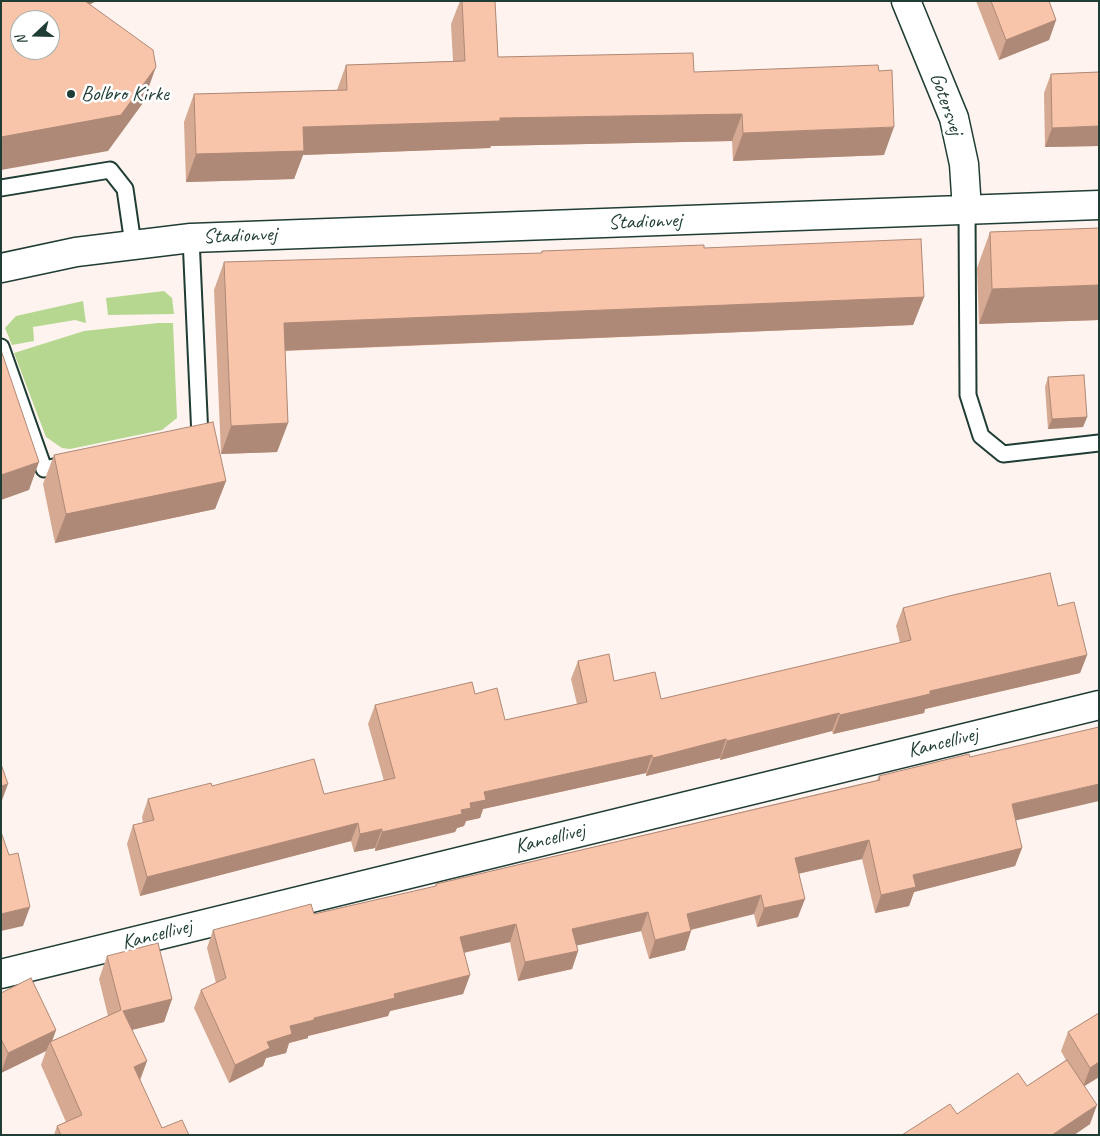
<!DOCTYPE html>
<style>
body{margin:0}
#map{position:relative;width:1100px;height:1136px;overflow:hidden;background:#fef3ee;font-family:Caveat,sans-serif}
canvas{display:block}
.frame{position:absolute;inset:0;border:2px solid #1f3d34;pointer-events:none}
.north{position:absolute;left:10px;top:10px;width:50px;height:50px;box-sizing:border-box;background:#fff;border:1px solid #a5b1ae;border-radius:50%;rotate:249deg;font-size:14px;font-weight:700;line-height:20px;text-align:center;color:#1f3d34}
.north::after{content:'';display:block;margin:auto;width:18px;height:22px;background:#1f3d34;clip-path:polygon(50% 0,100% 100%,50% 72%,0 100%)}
</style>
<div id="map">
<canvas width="1100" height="1136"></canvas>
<div class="frame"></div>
<div class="north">N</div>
</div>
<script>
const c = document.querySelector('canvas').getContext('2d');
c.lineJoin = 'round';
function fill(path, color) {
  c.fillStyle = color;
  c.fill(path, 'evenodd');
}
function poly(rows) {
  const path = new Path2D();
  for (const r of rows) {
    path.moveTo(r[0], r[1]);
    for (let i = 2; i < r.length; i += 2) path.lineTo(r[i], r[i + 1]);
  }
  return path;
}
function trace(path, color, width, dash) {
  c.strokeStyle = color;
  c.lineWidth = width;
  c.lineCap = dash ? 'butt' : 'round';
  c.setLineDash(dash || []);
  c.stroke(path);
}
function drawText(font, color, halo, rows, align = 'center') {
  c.font = font + ' Caveat,sans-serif';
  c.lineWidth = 5;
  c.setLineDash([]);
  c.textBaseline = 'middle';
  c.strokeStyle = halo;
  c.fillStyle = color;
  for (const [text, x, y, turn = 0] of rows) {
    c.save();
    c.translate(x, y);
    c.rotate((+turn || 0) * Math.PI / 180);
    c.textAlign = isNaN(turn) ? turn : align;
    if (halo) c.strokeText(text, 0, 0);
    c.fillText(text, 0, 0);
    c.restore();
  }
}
fill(poly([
 [164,291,172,298,174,314,108,315,106,298],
 [83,301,86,323,75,320,33,327,34,341,12,345,5,328,16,316],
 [158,323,173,323,177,418,162,430,70,449,62,448,46,437,14,353,84,331]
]), '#b5d790');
const service = poly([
 [1,188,110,170,125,189,133,244],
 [967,210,968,395,981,436,1003,454,1099,443],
 [191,238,200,437,194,439],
 [1,347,44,469,68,464]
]);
const minor = poly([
 [906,1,954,118,964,164,967,210],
 [1,268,76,252,191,238,1099,205],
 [1,974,1099,705]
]);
trace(service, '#1f3d34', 19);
trace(minor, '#1f3d34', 31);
trace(service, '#fff', 15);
trace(minor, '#fff', 28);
fill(poly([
 [460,1,495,1,498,57,694,72,884,155,733,161,732,141,491,146,490,148,303,155,294,179,186,182,184,122,194,94,337,90,346,65,453,61,451,24],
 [976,1,1049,1,1056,20,1049,40,999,60],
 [1099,72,1099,146,1045,147,1044,93,1051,74],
 [1099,228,1099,320,979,324,977,268,990,232],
 [704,248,924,297,913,325,285,351,288,423,277,452,221,454,214,290,224,262,541,253,542,251],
 [1048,377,1087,417,1083,427,1048,429,1045,387],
 [54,455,226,481,215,509,55,543,43,484],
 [1058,606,1087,655,1080,673,925,709,924,713,833,734,832,731,720,760,720,758,646,776,646,773,483,809,480,818,466,821,464,826,457,828,455,832,375,851,375,848,354,852,351,841,140,896,127,844,133,825,143,823,142,817,148,799,212,786,324,794,384,781,368,724,375,705,475,694,505,720,577,704,571,679,578,661,614,681,661,699,900,643,896,626,903,608],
 [970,757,1015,820,1022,848,1015,866,914,892,909,906,875,913,862,859,798,874,798,917,757,927,754,914,691,930,685,950,649,959,641,931,577,945,578,951,572,969,518,981,510,942,464,953,470,975,463,994,390,1011,388,1016,308,1036,308,1038,289,1043,286,1053,266,1058,263,1066,229,1083,194,1008,201,990,216,983,207,948,213,930,314,914,435,887,436,884,877,780,879,776],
 [107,956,172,999,164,1022,132,1030,147,1061,140,1081,162,1128,189,1135,54,1135,57,1126,66,1122,41,1065,46,1051,1,1073,1,993,56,1030,52,1041,108,1016,99,979],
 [1099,1013,1099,1077,1084,1086,1090,1124,1074,1135,902,1135,957,1114,1027,1086,1066,1060,1061,1051,1068,1032]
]), '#d5a992');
fill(poly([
 [80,1,97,1,76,11],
 [1056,20,1049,40,999,60,1006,40],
 [156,67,143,103,108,151,1,170,1,137],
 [742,114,732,141,491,146,490,148,303,155,294,179,186,182,196,154,303,127,500,118],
 [1099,126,1099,146,1045,147,1052,128],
 [894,127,884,155,733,161,743,133],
 [1099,285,1099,320,979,324,992,289],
 [924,297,913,325,273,351,284,323],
 [1087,417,1083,427,1048,429,1052,419],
 [288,423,277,452,221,454,231,426],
 [39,462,29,490,1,500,1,475],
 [226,481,215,509,55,543,66,514],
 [1087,655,1080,673,925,709,924,713,833,734,840,715,930,691],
 [839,713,832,731,720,760,727,741],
 [726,739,720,758,646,776,653,758],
 [652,755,646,773,483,809,480,818,466,821,464,826,457,828,455,832,375,851,382,832,461,810,484,792],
 [8,784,1,803,1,786],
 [1099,784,1099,801,1005,823,1012,804],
 [358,823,351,841,140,896,147,877],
 [382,829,375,848,354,852,360,834],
 [869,840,862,859,788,876,795,858],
 [1022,848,1015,866,914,892,909,906,875,913,881,895,913,875],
 [761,895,754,914,681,932,687,914],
 [805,899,798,917,757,927,764,908],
 [30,907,23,926,1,931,1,914],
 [648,912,641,931,566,948,572,929],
 [516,924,510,942,453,955,460,937],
 [691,931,685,950,649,959,655,940],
 [578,951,572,969,518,981,525,962],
 [470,975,463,994,390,1011,388,1016,308,1036,308,1038,289,1043,286,1053,266,1058,263,1066,229,1083,235,1065,267,1042,290,1026,394,994],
 [172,999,164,1022,115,1034,123,1011],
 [56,1030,51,1044,50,1042,46,1051,1,1073,8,1053],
 [147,1061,138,1084,134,1067],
 [1099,1062,1099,1077,1083,1087,1090,1068],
 [1097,1105,1090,1124,1074,1135,1052,1135]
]), '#ae8977');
const building = poly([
 [1,1,85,1,153,50,156,67,121,115,1,137,1,1],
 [20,20,50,20,50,50,20,50,20,20],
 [462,1,495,1,498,57,693,53,694,72,878,65,879,71,892,70,894,127,743,133,742,114,500,118,500,121,303,127,304,151,196,154,194,94,347,90,346,65,465,61,462,1],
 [991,1,1049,1,1056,20,1006,40,991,1],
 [1099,72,1099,126,1052,128,1051,74,1099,72],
 [1099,228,1099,285,992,289,990,232,1099,228],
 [921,239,924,297,284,323,288,423,231,426,224,262,542,253,542,251,704,245,704,248,921,239],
 [1,350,39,462,1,475,1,350],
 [1084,375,1087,417,1052,419,1048,377,1084,375],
 [213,422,226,481,66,514,54,455,213,422],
 [1050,573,1058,606,1074,602,1087,655,930,691,930,694,840,715,839,713,727,741,726,739,653,758,652,755,484,792,486,800,470,803,471,808,461,810,462,814,382,832,382,829,360,834,358,823,147,877,133,825,154,820,148,799,211,783,212,786,314,759,324,794,395,778,375,705,472,682,475,694,497,688,505,720,587,702,578,661,609,654,614,681,655,672,661,699,911,640,903,608,953,595,1050,573],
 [1099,727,1099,784,1012,804,1022,848,913,875,916,887,881,895,869,840,795,858,805,899,764,908,761,895,687,914,691,931,655,940,648,912,572,929,578,951,525,962,516,924,460,937,470,975,394,994,395,998,314,1018,314,1020,290,1026,292,1034,267,1042,270,1048,235,1065,201,990,226,978,213,930,311,904,314,914,436,886,436,884,880,780,879,776,969,754,970,757,1099,727],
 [1,764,8,784,1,786,1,764],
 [1,832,9,855,18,853,30,907,1,914,1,832],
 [158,943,172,999,123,1011,147,1061,134,1067,162,1128,182,1120,189,1135,61,1135,57,1126,82,1115,50,1042,121,1010,107,956,158,943],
 [31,978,56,1030,8,1053,1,1039,1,993,31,978],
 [1099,1013,1099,1062,1090,1068,1068,1032,1099,1013],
 [1067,1060,1097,1105,1052,1135,902,1135,950,1104,957,1114,1018,1073,1027,1086,1067,1060]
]);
fill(building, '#f8c4aa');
trace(building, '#ae8977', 1);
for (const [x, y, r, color] of [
 [71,94,5,"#1f3d34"]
]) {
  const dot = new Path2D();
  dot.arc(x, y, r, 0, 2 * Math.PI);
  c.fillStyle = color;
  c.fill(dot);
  trace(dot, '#fff', 2);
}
drawText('21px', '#1f3d34', '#fff', [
 ["Bolbro Kirke",81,94]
], 'left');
drawText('21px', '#1f3d34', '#fff', [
 ["Gotersvej",946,104,71],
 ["Stadionvej",645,222,-2],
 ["Stadionvej",240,236,-2],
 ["Kancellivej",943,743,-14],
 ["Kancellivej",550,839,-14],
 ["Kancellivej",157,935,-14]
]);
</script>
